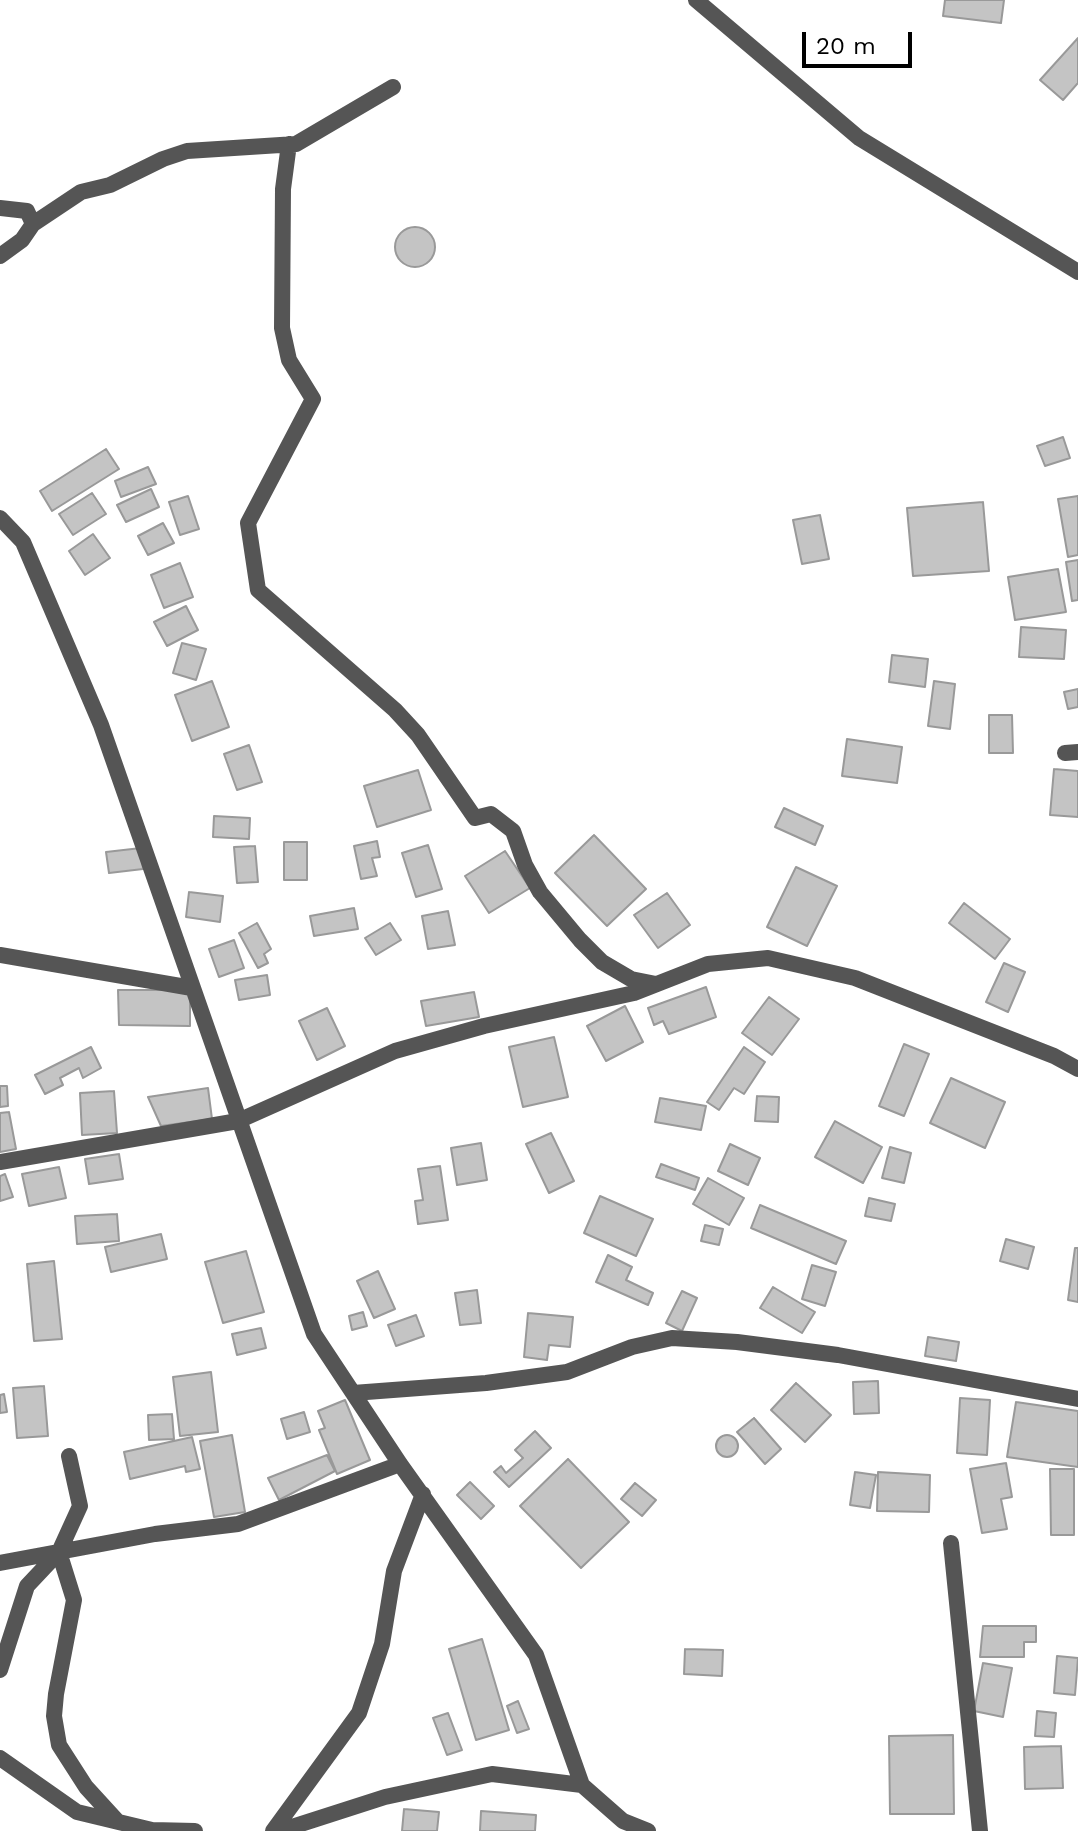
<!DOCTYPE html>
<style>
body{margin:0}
#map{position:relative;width:1078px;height:1831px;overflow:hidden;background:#fff;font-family:"Work Sans",sans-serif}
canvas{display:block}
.scale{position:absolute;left:802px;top:32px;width:110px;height:36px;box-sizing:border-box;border:4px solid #000;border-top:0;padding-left:10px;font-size:24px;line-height:28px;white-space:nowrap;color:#000;-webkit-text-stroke:6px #fff;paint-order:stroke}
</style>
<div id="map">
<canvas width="1078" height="1831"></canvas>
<div class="scale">20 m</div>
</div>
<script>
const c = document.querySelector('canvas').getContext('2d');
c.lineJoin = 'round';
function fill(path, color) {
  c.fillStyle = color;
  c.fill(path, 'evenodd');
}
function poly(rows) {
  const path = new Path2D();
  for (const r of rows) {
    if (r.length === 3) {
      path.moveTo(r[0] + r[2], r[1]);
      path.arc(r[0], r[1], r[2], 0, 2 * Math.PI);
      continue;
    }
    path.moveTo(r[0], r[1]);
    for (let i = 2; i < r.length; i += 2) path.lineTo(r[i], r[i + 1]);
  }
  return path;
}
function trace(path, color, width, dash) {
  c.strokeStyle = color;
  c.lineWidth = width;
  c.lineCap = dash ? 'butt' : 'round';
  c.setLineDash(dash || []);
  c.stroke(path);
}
const building = poly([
 [945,0,1004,0,1001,23,943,16,945,0],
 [1078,38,1078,83,1063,100,1040,80,1078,38],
 [415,247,20],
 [1063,437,1070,458,1045,466,1037,446,1063,437],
 [106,449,119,469,52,511,40,491,106,449],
 [148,467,156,484,121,497,115,481,148,467],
 [151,489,159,507,126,522,117,505,151,489],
 [92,493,106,514,73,535,59,514,92,493],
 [188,496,199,529,180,535,169,502,188,496],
 [1078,496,1078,555,1068,557,1058,499,1078,496],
 [983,502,989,571,913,576,907,508,983,502],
 [820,515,829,559,802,564,793,520,820,515],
 [163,523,174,543,148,555,138,536,163,523],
 [93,534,110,558,85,575,69,551,93,534],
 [1078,560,1078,600,1072,601,1066,562,1078,560],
 [180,563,193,597,164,608,151,575,180,563],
 [1058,569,1066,612,1015,620,1008,577,1058,569],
 [186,606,198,630,167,646,154,622,186,606],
 [1021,627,1066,630,1064,659,1019,657,1021,627],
 [182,643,206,649,196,680,173,673,182,643],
 [892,655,928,659,925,687,889,682,892,655],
 [212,681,229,727,192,741,175,695,212,681],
 [934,681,955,684,950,729,928,726,934,681],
 [1078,689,1078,707,1068,709,1064,692,1078,689],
 [989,715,1012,715,1013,753,989,753,989,715],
 [847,739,902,747,897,783,842,776,847,739],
 [249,745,262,782,237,790,224,754,249,745],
 [1054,769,1078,771,1078,817,1050,815,1054,769],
 [418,770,431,810,377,827,364,786,418,770],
 [784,808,823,826,815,845,775,827,784,808],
 [214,816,250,818,249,839,213,837,214,816],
 [594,835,646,889,607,926,555,873,594,835],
 [377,841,380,857,372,858,377,876,361,879,354,846,377,841],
 [284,842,307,842,307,880,284,880,284,842],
 [428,845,442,889,416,897,402,853,428,845],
 [255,846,258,882,237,883,234,847,255,846],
 [141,848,143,869,109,873,106,852,141,848],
 [505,851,530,888,489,913,465,876,505,851],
 [796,867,837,886,807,946,767,927,796,867],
 [189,892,223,896,220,922,186,917,189,892],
 [667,893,690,925,658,948,634,915,667,893],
 [964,903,1010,939,995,959,949,923,964,903],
 [354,908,358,929,314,936,310,916,354,908],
 [448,911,455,945,428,949,422,916,448,911],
 [257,923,271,949,264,954,268,963,258,968,239,933,257,923],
 [390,923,401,940,376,955,365,938,390,923],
 [234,940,244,968,219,977,209,949,234,940],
 [1004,963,1025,972,1008,1012,986,1002,1004,963],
 [267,975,270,995,239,1000,235,980,267,975],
 [706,987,716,1017,669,1034,663,1021,654,1025,648,1008,706,987],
 [118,990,190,990,190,1026,119,1025,118,990],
 [474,992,479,1017,426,1026,421,1001,474,992],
 [769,997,799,1019,772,1055,742,1033,769,997],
 [625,1006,643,1042,606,1061,587,1026,625,1006],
 [327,1008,345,1046,317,1060,299,1021,327,1008],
 [554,1037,568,1097,523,1107,509,1047,554,1037],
 [904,1044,929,1054,904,1116,879,1106,904,1044],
 [91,1047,101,1068,83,1078,79,1068,60,1078,63,1085,45,1094,35,1075,91,1047],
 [744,1047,765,1062,744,1094,734,1088,719,1110,707,1102,744,1047],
 [951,1078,1005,1102,985,1148,930,1123,951,1078],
 [0,1086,7,1086,8,1106,0,1107,0,1086],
 [208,1088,212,1119,161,1126,148,1097,208,1088],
 [114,1091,117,1133,82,1135,80,1093,114,1091],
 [757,1096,779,1097,778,1122,755,1121,757,1096],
 [660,1098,706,1106,701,1130,655,1122,660,1098],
 [9,1112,16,1149,0,1152,0,1113,9,1112],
 [835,1121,882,1147,863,1183,815,1157,835,1121],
 [551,1133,574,1181,549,1193,526,1144,551,1133],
 [481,1143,487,1180,457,1185,451,1148,481,1143],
 [730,1144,760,1158,748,1185,718,1171,730,1144],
 [890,1147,911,1153,904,1183,882,1178,890,1147],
 [119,1154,123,1179,89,1184,85,1159,119,1154],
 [661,1164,699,1178,695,1190,656,1177,661,1164],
 [440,1166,448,1220,418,1224,415,1201,423,1200,418,1169,440,1166],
 [59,1167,66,1198,29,1206,22,1174,59,1167],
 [5,1174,13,1197,0,1201,0,1176,5,1174],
 [708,1178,744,1198,729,1225,693,1204,708,1178],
 [600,1196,653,1219,636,1256,584,1233,600,1196],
 [869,1198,895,1204,891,1221,865,1216,869,1198],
 [760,1205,846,1241,836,1264,751,1228,760,1205],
 [117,1214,119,1241,77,1244,75,1216,117,1214],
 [705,1225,723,1229,719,1245,701,1241,705,1225],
 [161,1234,167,1259,111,1272,105,1247,161,1234],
 [1006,1239,1034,1247,1028,1269,1000,1261,1006,1239],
 [1075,1248,1078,1248,1078,1302,1068,1300,1075,1248],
 [246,1251,264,1312,223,1323,205,1262,246,1251],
 [608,1255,632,1267,626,1280,653,1293,648,1305,596,1282,608,1255],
 [54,1261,62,1339,34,1341,27,1264,54,1261],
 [812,1265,836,1272,825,1306,802,1299,812,1265],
 [378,1271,395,1309,374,1318,357,1281,378,1271],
 [773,1287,815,1312,802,1333,760,1308,773,1287],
 [477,1290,481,1323,460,1325,455,1293,477,1290],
 [682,1291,697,1298,682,1331,666,1323,682,1291],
 [363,1312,367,1326,352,1330,349,1316,363,1312],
 [528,1313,573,1317,570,1347,549,1345,547,1360,524,1357,528,1313],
 [416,1315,424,1336,396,1346,388,1325,416,1315],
 [261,1328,266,1348,237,1355,232,1334,261,1328],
 [928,1337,959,1342,956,1361,925,1356,928,1337],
 [211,1372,218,1432,180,1436,173,1377,211,1372],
 [878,1381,879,1413,854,1414,853,1382,878,1381],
 [796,1383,831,1415,805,1442,771,1410,796,1383],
 [44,1386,48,1436,17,1438,13,1388,44,1386],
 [4,1394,7,1412,0,1413,0,1395,4,1394],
 [960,1398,990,1400,987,1455,957,1453,960,1398],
 [345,1400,370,1460,337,1474,319,1430,325,1428,318,1411,345,1400],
 [1016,1402,1078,1411,1078,1467,1007,1457,1016,1402],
 [304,1412,310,1432,287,1439,281,1419,304,1412],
 [172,1414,174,1439,149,1440,148,1415,172,1414],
 [754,1418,781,1449,765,1464,737,1432,754,1418],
 [535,1431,551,1448,509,1487,494,1472,501,1466,506,1473,523,1458,515,1450,535,1431],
 [727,1446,11],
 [232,1435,245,1512,214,1517,200,1441,232,1435],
 [192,1437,200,1469,186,1472,185,1466,130,1479,124,1452,192,1437],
 [327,1455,335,1471,279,1500,268,1478,327,1455],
 [568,1459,629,1522,581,1568,520,1506,568,1459],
 [1006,1463,1012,1497,1001,1499,1007,1529,982,1533,970,1469,1006,1463],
 [1050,1469,1074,1469,1074,1535,1051,1535,1050,1469],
 [855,1472,876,1475,870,1508,850,1505,855,1472],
 [878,1472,930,1475,929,1512,877,1511,878,1472],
 [470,1482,494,1506,481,1519,457,1495,470,1482],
 [635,1483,656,1500,642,1516,621,1499,635,1483],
 [983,1626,1036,1626,1036,1642,1024,1642,1024,1657,980,1657,983,1626],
 [482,1639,509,1730,476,1740,449,1649,482,1639],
 [685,1649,723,1650,722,1676,684,1674,685,1649],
 [1057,1656,1078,1658,1075,1695,1054,1693,1057,1656],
 [983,1663,1012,1668,1003,1717,974,1711,983,1663],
 [518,1701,529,1729,517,1733,507,1706,518,1701],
 [1037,1711,1056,1713,1054,1737,1035,1736,1037,1711],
 [448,1713,462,1750,447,1755,433,1718,448,1713],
 [953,1735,954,1814,890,1814,889,1736,953,1735],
 [1061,1746,1063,1788,1025,1789,1024,1747,1061,1746],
 [404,1809,439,1812,437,1831,402,1831,404,1809],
 [481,1811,536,1815,535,1831,480,1831,481,1811]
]);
fill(building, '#c4c4c4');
trace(building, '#999', 2);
trace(poly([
 [696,0,859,138,1078,272],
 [289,144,283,189,282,328,289,360,313,399,248,523,258,590,395,710,418,735,475,818,491,814,513,831,525,865,540,892,580,940,602,962,631,979,656,984],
 [0,208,27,211,33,224],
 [0,256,22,240,33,224,81,192,110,185,163,159,187,151,296,144,393,87],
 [0,518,23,542,101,725,314,1334,400,1464,536,1655,582,1785],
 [1065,753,1078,752],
 [0,955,192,988],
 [0,1162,238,1121,395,1051,484,1026,634,993,708,964,768,958,855,978,1054,1056,1078,1069],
 [353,1393,486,1383,567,1372,632,1347,672,1338,737,1342,838,1355,1078,1399],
 [951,1543,980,1831],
 [59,1552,74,1600,56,1694,54,1716,59,1745,86,1787,118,1822],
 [0,1563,155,1534,238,1524,400,1464],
 [0,1670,27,1586,59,1552,80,1506,69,1456],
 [0,1758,77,1812,152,1830,195,1831],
 [273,1831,359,1713,382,1644,394,1571,423,1494],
 [279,1831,385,1797,492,1774,582,1785,623,1821,648,1831]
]), '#555', 16);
</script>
